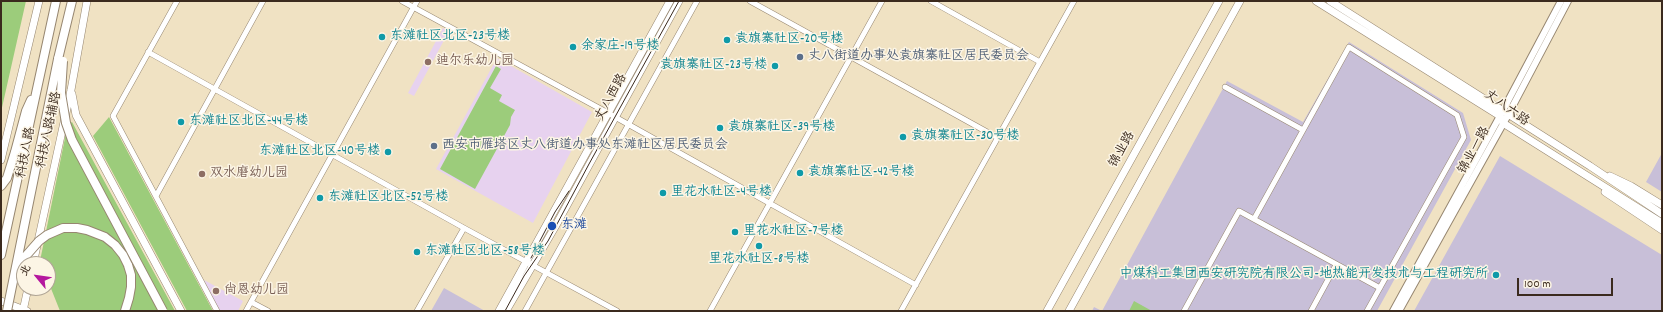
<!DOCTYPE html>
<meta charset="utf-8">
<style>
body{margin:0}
#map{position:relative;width:1663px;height:312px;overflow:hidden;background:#f0e2c3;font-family:Dekko,"LXGW WenKai TC",sans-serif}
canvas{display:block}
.frame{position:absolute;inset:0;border:2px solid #3b2a1e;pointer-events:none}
.north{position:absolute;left:16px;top:256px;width:40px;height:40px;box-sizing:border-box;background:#fcf5e5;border:1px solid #afa495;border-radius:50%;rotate:299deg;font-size:11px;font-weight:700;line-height:16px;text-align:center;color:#3b2a1e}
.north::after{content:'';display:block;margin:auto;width:14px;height:18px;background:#b5179e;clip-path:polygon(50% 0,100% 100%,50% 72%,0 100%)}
.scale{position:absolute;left:1517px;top:278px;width:96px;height:18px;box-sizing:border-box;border:2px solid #3b2a1e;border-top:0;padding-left:5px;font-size:12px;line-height:14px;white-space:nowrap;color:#3b2a1e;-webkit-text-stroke:3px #fcf5e5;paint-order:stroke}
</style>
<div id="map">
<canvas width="1663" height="312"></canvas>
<div class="frame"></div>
<div class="north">北</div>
<div class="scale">100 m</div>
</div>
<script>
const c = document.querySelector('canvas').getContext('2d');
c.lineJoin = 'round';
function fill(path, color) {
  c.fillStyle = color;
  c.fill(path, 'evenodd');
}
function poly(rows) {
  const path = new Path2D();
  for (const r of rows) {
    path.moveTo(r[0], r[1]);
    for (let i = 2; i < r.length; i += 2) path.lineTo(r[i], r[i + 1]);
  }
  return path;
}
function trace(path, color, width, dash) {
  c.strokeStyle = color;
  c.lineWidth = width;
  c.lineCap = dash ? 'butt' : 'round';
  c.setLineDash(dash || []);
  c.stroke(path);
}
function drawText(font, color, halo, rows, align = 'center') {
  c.font = font + ' Dekko,"LXGW WenKai TC",sans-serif';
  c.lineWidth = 3;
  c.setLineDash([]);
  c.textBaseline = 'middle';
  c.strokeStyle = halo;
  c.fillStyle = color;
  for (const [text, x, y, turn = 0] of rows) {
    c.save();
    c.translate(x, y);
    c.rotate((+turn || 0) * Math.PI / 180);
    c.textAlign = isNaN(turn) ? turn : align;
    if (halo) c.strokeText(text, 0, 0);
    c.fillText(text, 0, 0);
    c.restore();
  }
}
fill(poly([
 [443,28,449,31,414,96,408,93],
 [497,58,592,112,533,223,436,169],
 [204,280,243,301,238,311,219,311]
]), '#e7d2ef');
fill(poly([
 [1349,42,1463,113,1471,140,1377,311,1092,311,1094,307,1102,311,1227,81,1303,122],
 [1662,153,1662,192,1646,182],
 [1500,156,1662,255,1662,311,1414,311],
 [444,288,485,311,431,311]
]), '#c8bfd8');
fill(poly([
 [1,1,26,1,1,112],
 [496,66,501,69,490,88,502,95,499,101,515,110,511,117,510,125,475,189,440,169],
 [109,117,213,311,187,311,93,136],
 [72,122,175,311,60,311,48,281,48,264,41,264,40,261,65,138,68,125],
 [1134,301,1152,311,1129,311]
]), '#9ccc7b');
const minor = poly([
 [177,1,113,116,217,311],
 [402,1,608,113,916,285],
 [750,1,998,138],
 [931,1,1040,62],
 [148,52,464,228,617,311],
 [1225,87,1303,130],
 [156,196,263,1],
 [1254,219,1349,47,1457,115,1464,137,1367,311],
 [251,302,268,311],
 [246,311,417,1],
 [417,311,464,228],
 [525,311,697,1],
 [710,311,882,1],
 [901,311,1074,1],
 [1184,311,1239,211,1380,288],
 [1311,311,1336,265]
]);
const tertiary = poly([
 [1393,311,1500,116,1561,1],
 [1399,311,1508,115,1568,1]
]);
const secondary = poly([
 [1316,1,1500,116,1503,123,1662,223],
 [1330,1,1590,166,1662,214],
 [72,94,76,115,181,311],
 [1,160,39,1],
 [1610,176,1631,186,1662,205],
 [1605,192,1662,230],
 [33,264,71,90,87,1],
 [1,301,27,311],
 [23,311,28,288],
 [499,311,670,1],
 [506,311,555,227,679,1],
 [1047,311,1219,1],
 [1069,311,1240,1]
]);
const trunk = poly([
 [58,59,72,1],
 [1,186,7,178,15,152,26,111,31,100],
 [1,255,56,1],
 [125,311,129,298,131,287,131,275,128,265]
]);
trace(minor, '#968670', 6);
trace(tertiary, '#968670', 8);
trace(secondary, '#968670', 8);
trace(trunk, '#968670', 10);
trace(minor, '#fff', 5);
trace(tertiary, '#fff', 6);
trace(secondary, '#fff', 7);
trace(trunk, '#fff', 8);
trace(poly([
 [531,258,555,212,569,191],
 [505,311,524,276,548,241,589,164,679,1]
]), '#3b2a1e', 1);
const trunkBridge = poly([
 [63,61,61,93,66,123,72,140,163,311],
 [19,272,24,258,39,241,47,235,63,228,77,228,87,230,105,237,115,245,123,255,128,265],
 [7,311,58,59]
]);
trace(trunkBridge, '#968670', 10, []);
trace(trunkBridge, '#fff', 8);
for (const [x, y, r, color] of [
 [382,37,4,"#0f9aa8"],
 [727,40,4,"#0f9aa8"],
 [573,47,4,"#0f9aa8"],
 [800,57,4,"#5c6f8a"],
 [428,62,4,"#8d6e63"],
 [775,66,4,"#0f9aa8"],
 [181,122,4,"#0f9aa8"],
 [720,128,4,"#0f9aa8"],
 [903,137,4,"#0f9aa8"],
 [434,146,4,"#5c6f8a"],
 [388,152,4,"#0f9aa8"],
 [800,173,4,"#0f9aa8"],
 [202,174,4,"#8d6e63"],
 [663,193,4,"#0f9aa8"],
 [320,198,4,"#0f9aa8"],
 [552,226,5,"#1a4fb4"],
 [735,232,4,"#0f9aa8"],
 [759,246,4,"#0f9aa8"],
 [417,252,4,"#0f9aa8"],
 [1496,275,4,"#0f9aa8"],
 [216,291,4,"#8d6e63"]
]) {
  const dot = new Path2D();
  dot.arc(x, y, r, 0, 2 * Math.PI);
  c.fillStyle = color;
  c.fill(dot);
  trace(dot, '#fcf5e5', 1.5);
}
drawText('13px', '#0d838f', '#fcf5e5', [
 ["东滩社区北区-23号楼",390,37],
 ["袁旗寨社区-20号楼",735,40],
 ["余家庄-19号楼",581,47],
 ["袁旗寨社区-23号楼",767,66,"right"],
 ["东滩社区北区-44号楼",189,122],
 ["袁旗寨社区-39号楼",728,128],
 ["袁旗寨社区-30号楼",911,137],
 ["东滩社区北区-40号楼",380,152,"right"],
 ["袁旗寨社区-42号楼",808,173],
 ["里花水社区-4号楼",671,193],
 ["东滩社区北区-52号楼",328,198],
 ["里花水社区-7号楼",743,232],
 ["东滩社区北区-58号楼",425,252],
 ["里花水社区-8号楼",759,260,"center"],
 ["中煤科工集团西安研究院有限公司-地热能开发技术与工程研究所",1488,275,"right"]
], 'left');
drawText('13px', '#4e5e75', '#fcf5e5', [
 ["丈八街道办事处袁旗寨社区居民委员会",808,57],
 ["西安市雁塔区丈八街道办事处东滩社区居民委员会",442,146]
], 'left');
drawText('13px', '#785e54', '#fcf5e5', [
 ["迪尔乐幼儿园",436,62],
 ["双水磨幼儿园",210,174],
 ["尚恩幼儿园",224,291]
], 'left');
drawText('13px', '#3b2a1e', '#fcf5e5', [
 ["丈八西路",612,98,-61],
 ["丈八六路",1506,109,36],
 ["科技八路辅路",50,130,-78],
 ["锦业路",1123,150,-61],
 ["锦业一路",1475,151,-61],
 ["科技八路",27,153,-79]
]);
drawText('13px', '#164399', '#fcf5e5', [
 ["东滩",561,226]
], 'left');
</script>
